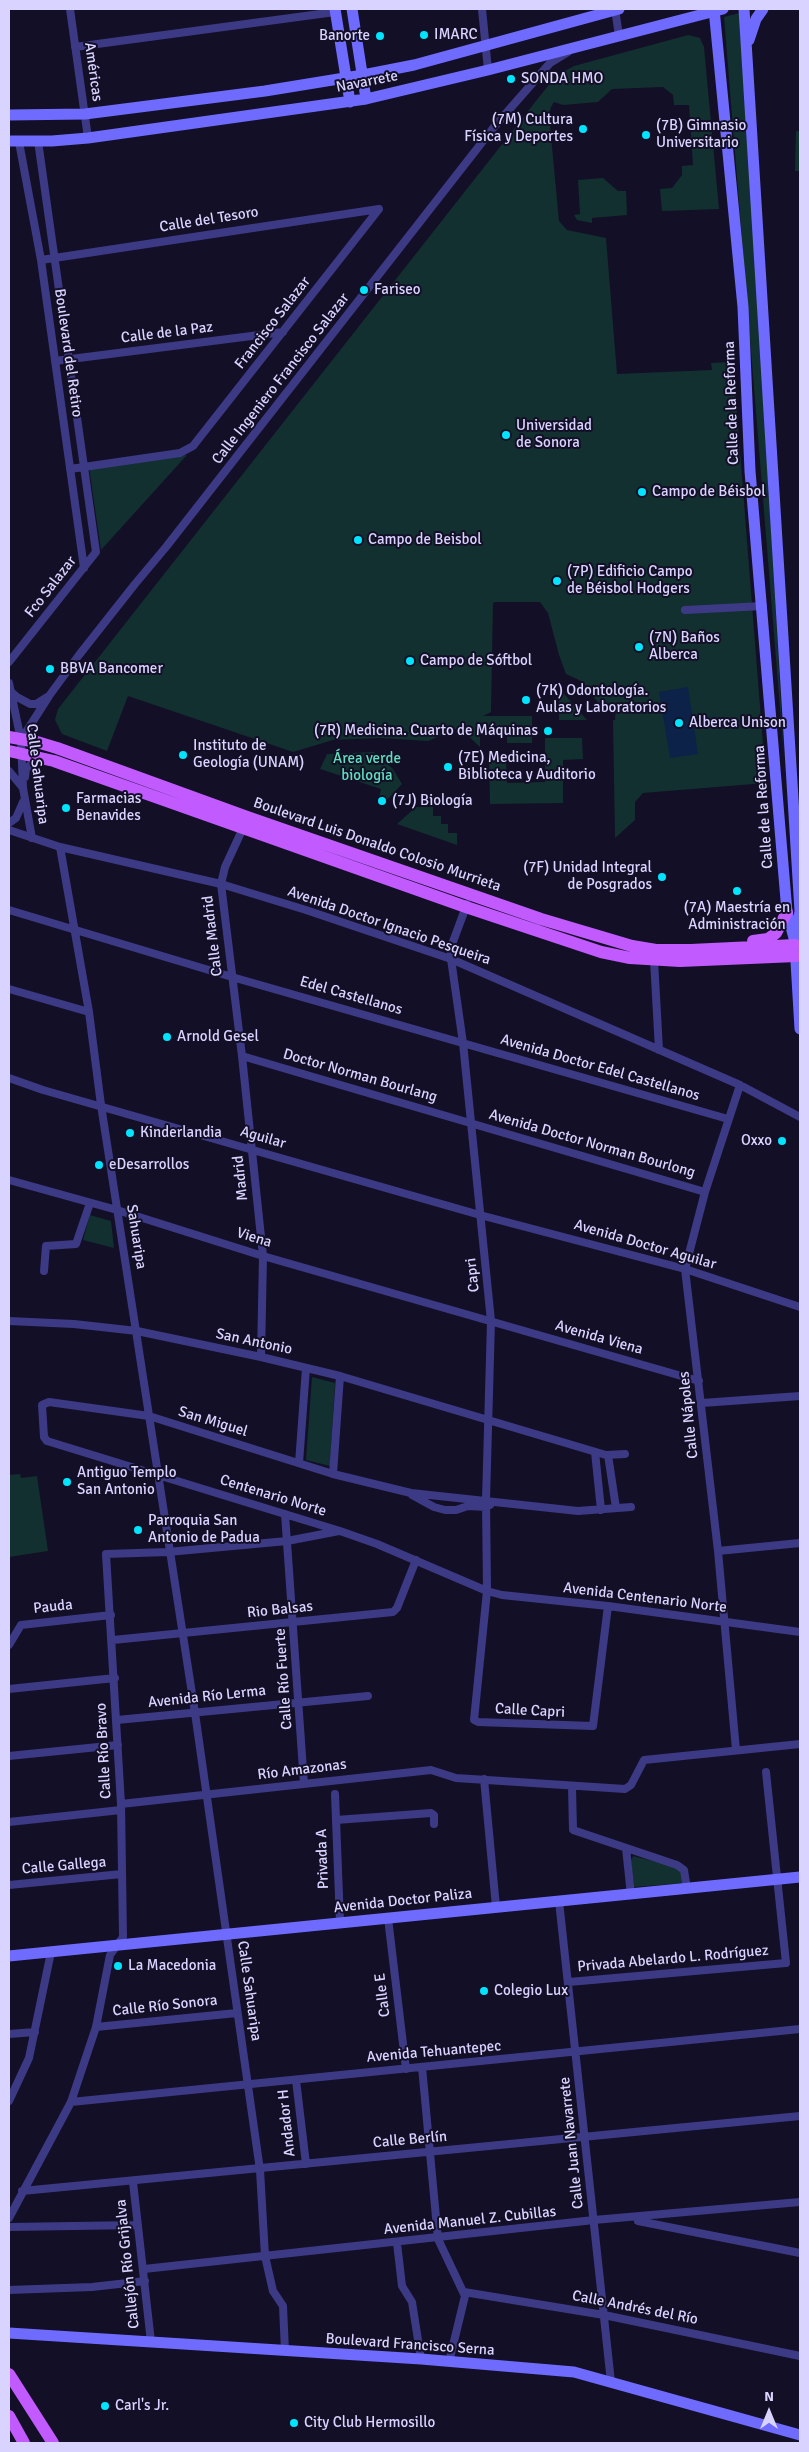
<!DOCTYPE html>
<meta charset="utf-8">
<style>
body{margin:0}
#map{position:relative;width:809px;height:2452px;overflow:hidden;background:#130f26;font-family:Signika,sans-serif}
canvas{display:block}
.frame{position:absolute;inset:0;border:10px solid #d9d4ff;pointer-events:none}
.north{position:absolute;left:744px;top:2387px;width:50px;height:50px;-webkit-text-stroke:4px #130f26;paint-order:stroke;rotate:0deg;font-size:14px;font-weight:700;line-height:20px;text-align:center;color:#d9d4ff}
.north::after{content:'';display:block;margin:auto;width:18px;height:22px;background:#d9d4ff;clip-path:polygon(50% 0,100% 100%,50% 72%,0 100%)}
</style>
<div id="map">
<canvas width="809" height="2452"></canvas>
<div class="frame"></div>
<div class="north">N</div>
</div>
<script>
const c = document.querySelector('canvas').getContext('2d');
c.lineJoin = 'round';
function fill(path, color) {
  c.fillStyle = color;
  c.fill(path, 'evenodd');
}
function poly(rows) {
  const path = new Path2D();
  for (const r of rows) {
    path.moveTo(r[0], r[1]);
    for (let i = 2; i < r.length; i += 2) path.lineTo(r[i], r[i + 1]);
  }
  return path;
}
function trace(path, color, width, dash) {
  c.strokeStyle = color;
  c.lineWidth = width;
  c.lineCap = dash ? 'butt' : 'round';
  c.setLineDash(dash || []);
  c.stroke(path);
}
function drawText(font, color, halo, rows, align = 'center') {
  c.font = font + ' Signika,sans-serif';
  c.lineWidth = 4;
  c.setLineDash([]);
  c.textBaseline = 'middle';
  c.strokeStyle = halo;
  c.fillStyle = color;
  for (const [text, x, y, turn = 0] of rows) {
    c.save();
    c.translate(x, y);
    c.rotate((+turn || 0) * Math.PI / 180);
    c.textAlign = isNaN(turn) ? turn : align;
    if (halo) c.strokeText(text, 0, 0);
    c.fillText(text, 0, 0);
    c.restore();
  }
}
fill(poly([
 [743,12,771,528,784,758,724,17],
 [688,35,700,38,704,47,719,209,662,211,660,189,672,188,682,175,682,166,693,165,689,105,674,105,673,95,663,87,612,89,598,102,563,105,554,102,551,107,549,115,559,221,567,230,606,238,617,374,712,370,711,363,733,362,766,783,643,793,635,802,635,820,615,838,613,720,615,720,616,706,601,706,581,681,566,674,559,655,548,613,540,602,495,602,493,603,491,712,483,716,532,716,532,743,507,743,507,726,480,726,480,747,464,732,463,726,428,741,380,738,333,740,293,752,128,696,107,751,62,734,55,720,58,709,547,87,559,74,574,66],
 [796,131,800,131,800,171,795,171],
 [603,178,618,191,626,191,627,215,592,218,592,223,577,220,574,215,580,214,578,180],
 [187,455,101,550,89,467],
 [559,688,587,720,559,720],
 [545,738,582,738,583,759,563,760,563,803,490,804,489,760,506,760,507,783,545,782],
 [374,752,393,769,402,784,387,800,379,797,381,789,320,769,327,754],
 [416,807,433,807,433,816,441,816,441,824,448,824,448,833,457,833,457,845,397,824],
 [90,1215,111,1221,114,1248,83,1240],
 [312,1377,335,1383,330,1466,306,1460],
 [20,1474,21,1478,37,1476,48,1551,9,1557,9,1475],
 [633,1856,677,1867,682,1872,684,1883,634,1887,631,1861]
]), '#12302f');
fill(poly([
 [688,687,698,754,670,758,659,692]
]), '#0c2248');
trace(poly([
 [70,9,88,138],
 [482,9,488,70],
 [615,9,619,36],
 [75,47,335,12],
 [19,142,41,260,84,568],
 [41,260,379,209,193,446,180,453,70,469],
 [55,361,283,332],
 [685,610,763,606],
 [9,662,96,552,38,141],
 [9,683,21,740,23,788,32,838],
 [10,691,17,697,30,704,36,704,47,697],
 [21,740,49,696,79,655,135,584,166,547,494,127,550,63,568,52],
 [9,771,23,788],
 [25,777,26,768,34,763,42,762],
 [9,823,16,818,23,802],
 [244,826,225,867,221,884,242,1056,263,1256,261,1357],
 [9,830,60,847,221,884,306,910,451,959,740,1085,800,1117],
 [60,847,89,1012,101,1105,195,1713,260,2170,265,2256,273,2291,283,2306,285,2351],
 [467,904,451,947,451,959,463,1043,491,1321,486,1500,487,1591,474,1720,478,1722,593,1726,608,1606],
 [9,910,232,977,728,1119],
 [654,960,659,1050],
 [9,989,89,1012],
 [242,1056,705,1192],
 [9,1078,43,1090,480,1215,685,1269,800,1307],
 [9,1180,117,1210,263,1256,699,1381],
 [44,1271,46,1246,76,1244,90,1203],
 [9,1321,74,1324,137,1331,261,1357,340,1376,606,1455,625,1454],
 [702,1403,800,1396],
 [595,1452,601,1510],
 [608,1455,616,1508],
 [299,1463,306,1368],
 [333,1474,340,1376],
 [412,1495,434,1507,445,1510,456,1510,468,1506,486,1507,490,1505],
 [631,1507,578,1511,411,1493,333,1474,149,1416,49,1402,42,1405,44,1437,47,1441,340,1531,377,1544,487,1591,502,1595,608,1606,800,1632],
 [285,1514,304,1784],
 [718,1551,800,1543],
 [113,1640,393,1612,397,1608,416,1560],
 [9,1645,21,1625,111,1615],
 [9,1689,115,1678],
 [117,1720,368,1696],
 [736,1750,718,1551,685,1269,705,1192,740,1085],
 [9,1756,118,1745],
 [484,1779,496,1907],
 [572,1787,573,1830,677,1865,684,1870,687,1889],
 [335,1794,340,1922],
 [121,1804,431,1770,456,1778,625,1789,631,1785,644,1760,800,1744],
 [336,1820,431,1813,434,1815,434,1824],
 [9,1822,121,1810],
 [626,1848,631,1895],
 [9,1885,122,1874],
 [559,1901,611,2382],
 [388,1918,406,2069],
 [569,1982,786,1963,766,1772],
 [96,2027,237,2013],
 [9,2034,35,2032],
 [422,2067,438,2239,465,2296,449,2362],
 [296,2080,306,2164],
 [9,2101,29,2058,51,1952],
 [71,2102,800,2029],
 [133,2182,151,2342],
 [22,2191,800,2116],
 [9,2218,71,2102,96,2027,110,1955,123,1937,121,1804,106,1554,168,1552,287,1541,339,1531],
 [638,2221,800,2253],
 [9,2227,138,2225],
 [397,2243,402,2286,412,2302,421,2359],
 [144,2269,594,2220,800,2202],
 [9,2290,92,2287,145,2281],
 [464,2292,604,2315,800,2356]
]), '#3d3a85', 8);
trace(poly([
 [335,9,350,102],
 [352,9,366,99],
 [714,9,743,307,750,471,787,912,794,938],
 [744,9,800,911,795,945,800,1029],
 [749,40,756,19,763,9],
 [9,115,85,114,265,91,363,75,414,65,619,9],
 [9,141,52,141,88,138,366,99,488,70,723,9],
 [9,1956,800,1877],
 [9,2333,421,2359,574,2372,800,2435]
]), '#6f6bff', 11);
trace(poly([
 [9,737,37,742,57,748,247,817,541,919,632,946,656,950,691,950,795,945],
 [9,751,54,761,466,907,601,952,630,958,680,961,796,956],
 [753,941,768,939,776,933,787,912],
 [9,2374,53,2443],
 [9,2416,24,2443]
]), '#c25bff', 12);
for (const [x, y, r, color] of [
 [424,35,5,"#00e5ff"],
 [380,36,5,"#00e5ff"],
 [511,79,5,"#00e5ff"],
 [583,129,5,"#00e5ff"],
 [646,135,5,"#00e5ff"],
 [364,290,5,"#00e5ff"],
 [506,435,5,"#00e5ff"],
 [642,492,5,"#00e5ff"],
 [358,540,5,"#00e5ff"],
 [557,581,5,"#00e5ff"],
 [639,647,5,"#00e5ff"],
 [410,661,5,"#00e5ff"],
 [50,669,5,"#00e5ff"],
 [526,700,5,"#00e5ff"],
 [679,723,5,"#00e5ff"],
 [548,731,5,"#00e5ff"],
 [183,755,5,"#00e5ff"],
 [448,767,5,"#00e5ff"],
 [382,801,5,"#00e5ff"],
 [66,808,5,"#00e5ff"],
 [662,877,5,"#00e5ff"],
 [737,891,5,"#00e5ff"],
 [167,1037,5,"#00e5ff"],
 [130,1133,5,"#00e5ff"],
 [782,1141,5,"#00e5ff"],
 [99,1165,5,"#00e5ff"],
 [67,1482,5,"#00e5ff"],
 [138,1530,5,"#00e5ff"],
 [118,1966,5,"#00e5ff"],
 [484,1991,5,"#00e5ff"],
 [105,2406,5,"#00e5ff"],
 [294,2423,5,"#00e5ff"]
]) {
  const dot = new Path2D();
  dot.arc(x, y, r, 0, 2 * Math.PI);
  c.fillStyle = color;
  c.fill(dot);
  trace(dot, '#130f26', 2);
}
drawText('15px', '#d9d4ff', '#130f26', [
 ["IMARC",434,35],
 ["Banorte",370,36,"right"],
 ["SONDA HMO",521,79],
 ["(7M) Cultura",573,120,"right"],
 ["Física y Deportes",573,137,"right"],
 ["(7B) Gimnasio",656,126],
 ["Universitario",656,143],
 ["Fariseo",374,290],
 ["Universidad",516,426],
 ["de Sonora",516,443],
 ["Campo de Béisbol",652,492],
 ["Campo de Beisbol",368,540],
 ["(7P) Edificio Campo",567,572],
 ["de Béisbol Hodgers",567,589],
 ["(7N) Baños",649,638],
 ["Alberca",649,655],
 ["Campo de Sóftbol",420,661],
 ["BBVA Bancomer",60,669],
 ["(7K) Odontología.",536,691],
 ["Aulas y Laboratorios",536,708],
 ["Alberca Unison",689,723],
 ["(7R) Medicina. Cuarto de Máquinas",538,731,"right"],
 ["Instituto de",193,746],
 ["Geología (UNAM)",193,763],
 ["(7E) Medicina,",458,758],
 ["Biblioteca y Auditorio",458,775],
 ["Farmacias",76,799],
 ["Benavides",76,816],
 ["(7J) Biología",392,801],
 ["(7F) Unidad Integral",652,868,"right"],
 ["de Posgrados",652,885,"right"],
 ["(7A) Maestría en",737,908,"center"],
 ["Administración",737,925,"center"],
 ["Arnold Gesel",177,1037],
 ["Kinderlandia",140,1133],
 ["Oxxo",772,1141,"right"],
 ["eDesarrollos",109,1165],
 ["Antiguo Templo",77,1473],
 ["San Antonio",77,1490],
 ["Parroquia San",148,1521],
 ["Antonio de Padua",148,1538],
 ["La Macedonia",128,1966],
 ["Colegio Lux",494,1991],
 ["Carl's Jr.",115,2406],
 ["City Club Hermosillo",304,2423]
], 'left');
drawText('15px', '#d9d4ff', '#130f26', [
 ["Américas",93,72,82],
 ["Navarrete",367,82,-11],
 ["Calle del Tesoro",209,220,-9],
 ["Francisco Salazar",273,323,-52],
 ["Calle de la Paz",167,333,-7],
 ["Boulevard del Retiro",68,353,82],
 ["Calle Ingeniero Francisco Salazar",281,379,-52],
 ["Calle de la Reforma",732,403,-92],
 ["Fco Salazar",51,587,-52],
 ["Calle Sahuaripa",37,774,83],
 ["Calle de la Reforma",764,807,-94],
 ["Boulevard Luis Donaldo Colosio Murrieta",377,845,19],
 ["Avenida Doctor Ignacio Pesqueira",389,926,19],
 ["Calle Madrid",213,936,-97],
 ["Edel Castellanos",351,996,16],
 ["Avenida Doctor Edel Castellanos",600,1068,16],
 ["Doctor Norman Bourlang",360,1076,16],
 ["Aguilar",263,1138,16],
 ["Avenida Doctor Norman Bourlong",592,1144,16],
 ["Madrid",241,1178,-96],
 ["Sahuaripa",136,1237,81],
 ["Viena",254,1238,17],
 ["Avenida Doctor Aguilar",645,1245,16],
 ["Capri",473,1275,-96],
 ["Avenida Viena",599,1338,16],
 ["San Antonio",254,1342,12],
 ["Calle Nápoles",689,1415,-96],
 ["San Miguel",213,1422,17],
 ["Centenario Norte",273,1496,17],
 ["Avenida Centenario Norte",645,1598,7],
 ["Pauda",53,1607,-6],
 ["Rio Balsas",280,1610,-6],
 ["Calle Río Fuerte",284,1679,-94],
 ["Avenida Río Lerma",207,1697,-6],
 ["Calle Capri",530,1711,3],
 ["Calle Río Bravo",104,1751,-93],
 ["Río Amazonas",302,1770,-7],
 ["Privada A",323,1859,-92],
 ["Calle Gallega",64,1866,-5],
 ["Avenida Doctor Paliza",403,1901,-6],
 ["Privada Abelardo L. Rodríguez",673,1959,-5],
 ["Calle Sahuaripa",249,1991,82],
 ["Calle E",383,1995,-97],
 ["Calle Río Sonora",165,2006,-6],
 ["Avenida Tehuantepec",434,2052,-5],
 ["Andador H",287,2123,-96],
 ["Calle Berlín",410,2140,-5],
 ["Calle Juan Navarrete",572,2143,-96],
 ["Avenida Manuel Z. Cubillas",470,2221,-6],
 ["Callejón Río Grijalva",128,2264,-96],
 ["Calle Andrés del Río",635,2308,11],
 ["Boulevard Francisco Serna",410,2345,4]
]);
drawText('15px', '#5fe0c0', '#130f26', [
 ["Área verde",367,759],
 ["biología",367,776]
]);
</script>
